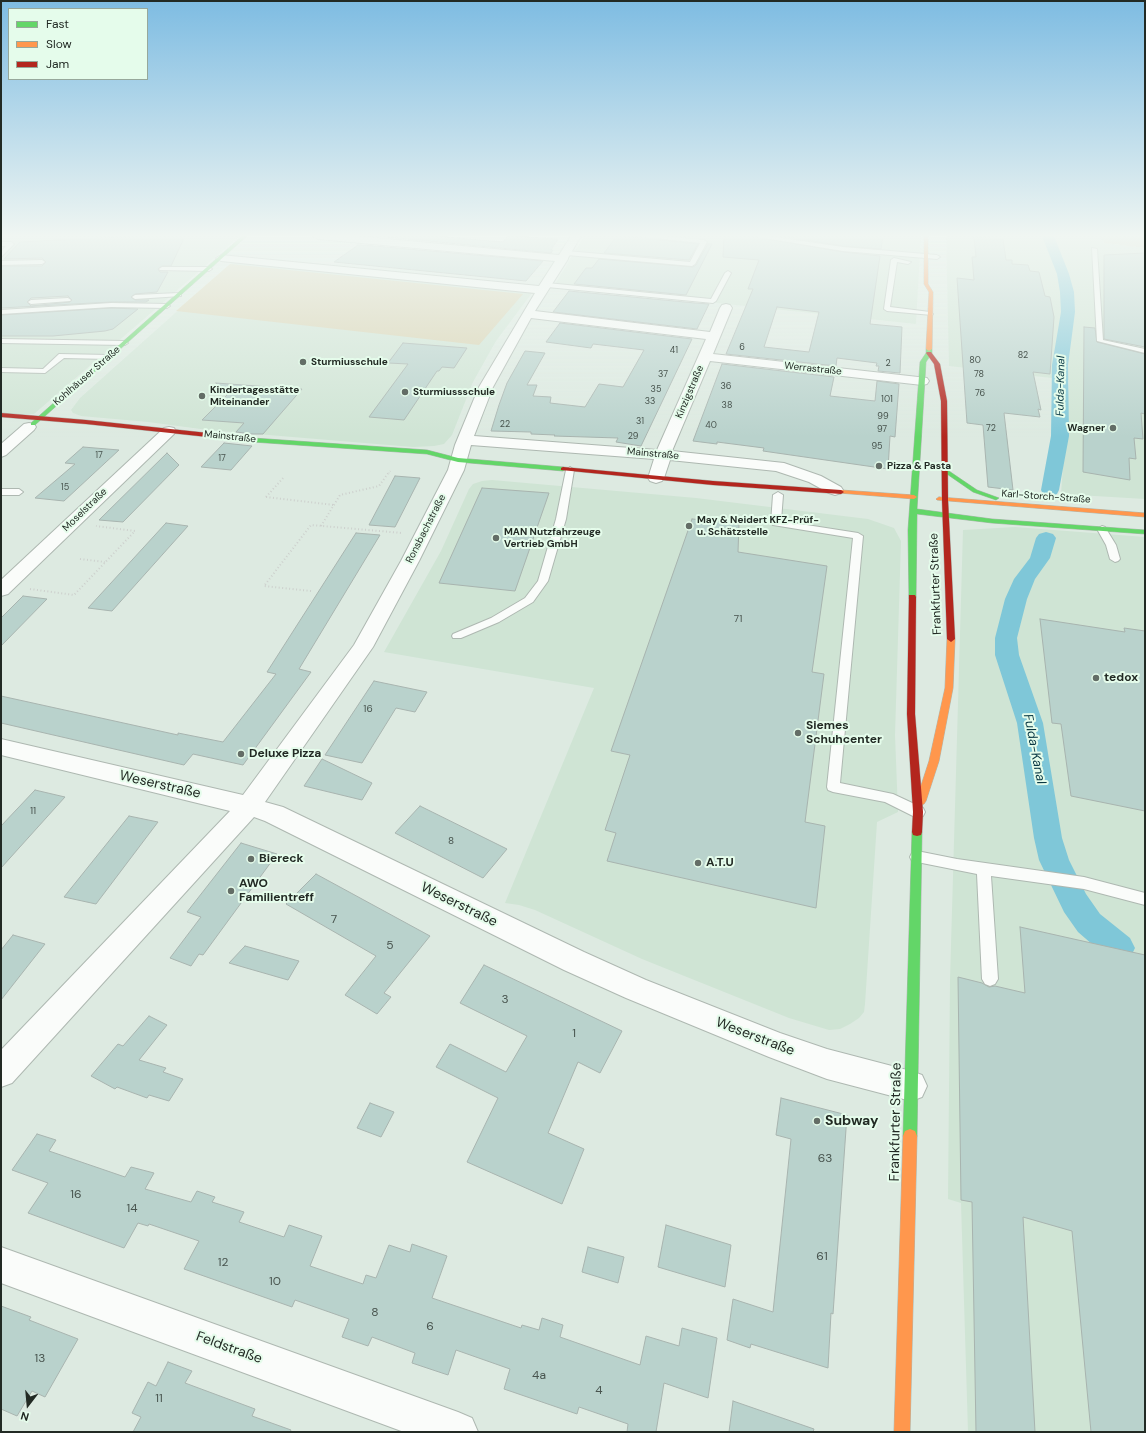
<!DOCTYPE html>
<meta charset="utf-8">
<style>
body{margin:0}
#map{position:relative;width:1146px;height:1433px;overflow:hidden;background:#ddeae1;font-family:"DM Sans",sans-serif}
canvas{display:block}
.frame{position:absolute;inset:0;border:2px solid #222a24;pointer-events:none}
.legend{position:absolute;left:8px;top:8px;width:140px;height:72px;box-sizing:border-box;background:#e5fceb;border:1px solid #97a89b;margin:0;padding:5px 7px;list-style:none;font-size:12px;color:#222a24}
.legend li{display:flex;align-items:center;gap:8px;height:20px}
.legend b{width:20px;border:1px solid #97a89b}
.north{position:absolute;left:8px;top:1385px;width:40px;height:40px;-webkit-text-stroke:3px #e5fceb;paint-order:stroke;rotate:196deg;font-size:11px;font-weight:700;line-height:16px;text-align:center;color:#222a24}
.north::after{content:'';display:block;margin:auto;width:14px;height:18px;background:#222a24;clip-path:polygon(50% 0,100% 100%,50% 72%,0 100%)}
</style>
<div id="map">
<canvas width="1146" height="1433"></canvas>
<div class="frame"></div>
<ul class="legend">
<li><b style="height:5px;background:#63d668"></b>Fast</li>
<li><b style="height:5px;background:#ff974d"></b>Slow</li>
<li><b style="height:5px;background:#b3261e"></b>Jam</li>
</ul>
<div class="north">N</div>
</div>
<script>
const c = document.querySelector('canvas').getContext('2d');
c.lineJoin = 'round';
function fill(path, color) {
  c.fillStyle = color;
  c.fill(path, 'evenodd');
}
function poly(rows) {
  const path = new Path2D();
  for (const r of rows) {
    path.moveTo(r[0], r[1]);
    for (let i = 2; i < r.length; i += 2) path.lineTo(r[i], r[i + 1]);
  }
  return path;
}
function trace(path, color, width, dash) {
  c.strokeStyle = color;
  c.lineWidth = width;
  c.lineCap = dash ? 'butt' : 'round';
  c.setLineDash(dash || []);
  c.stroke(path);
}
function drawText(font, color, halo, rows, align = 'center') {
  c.font = font + ' "DM Sans",sans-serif';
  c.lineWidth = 4;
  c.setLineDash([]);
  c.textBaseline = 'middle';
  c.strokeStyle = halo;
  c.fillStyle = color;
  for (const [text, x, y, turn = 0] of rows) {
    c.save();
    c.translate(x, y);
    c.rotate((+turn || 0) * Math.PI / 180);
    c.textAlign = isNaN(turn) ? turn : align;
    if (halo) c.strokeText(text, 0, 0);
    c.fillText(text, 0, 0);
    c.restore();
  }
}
fill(poly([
 [1,236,240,236,34,414,1,414],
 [584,236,921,236,916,324,554,286],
 [946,236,1100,236,1104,243,1145,248,1145,499,1061,494,1069,380,949,366],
 [237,262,532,293,496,341,473,382,452,435,444,444,434,446,413,447,208,430,148,422,81,416,73,413,71,410,80,398,230,264],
 [492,480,696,498,868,519,894,528,901,541,895,735,898,812,877,822,865,1004,864,1012,859,1018,850,1024,840,1029,829,1030,789,1018,642,959,535,910,519,905,505,903,594,688,384,652,441,551,469,489,473,484,482,481],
 [1015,527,1145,537,1145,1432,968,1432,961,1203,948,1199,950,980,963,530]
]), '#cfe4d4');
fill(poly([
 [1100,236,1145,236,1145,248,1104,243],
 [230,264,523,294,479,345,176,311]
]), '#d8d1ae');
fill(poly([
 [1042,236,1054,236,1069,274,1074,292,1075,312,1068,365,1069,436,1059,490,1057,494,1050,496,1043,494,1041,490,1051,436,1052,365,1061,312,1060,292,1057,274,1042,236],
 [1046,532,1053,534,1056,538,1050,558,1035,579,1027,599,1017,638,1019,655,1043,723,1062,838,1069,860,1086,894,1100,914,1130,938,1135,948,1130,958,1119,962,1108,958,1078,932,1064,912,1039,860,1034,838,1017,723,995,655,995,638,1005,599,1014,579,1030,558,1036,538,1039,534,1046,532]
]), '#7fc7d8');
const building = poly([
 [144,236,185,236,171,266,162,266,158,269,160,272,168,272,157,292,135,294,131,297,135,300,149,300,146,302,111,302,1,308,1,266,42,266,46,262,42,258,4,259,20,242,144,236],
 [68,296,72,300,70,302,31,306,27,302,31,298,68,296],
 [376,236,433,236,503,242,508,236,558,239,551,250,553,250,551,253,376,236],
 [617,236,641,238,698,244,689,260,604,253,617,236],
 [724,236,751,236,843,252,880,256,870,324,902,327,900,373,878,371,879,366,876,366,877,363,837,358,836,366,726,354,753,289,748,289,759,260,723,257,724,236],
 [777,307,819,312,809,352,764,347,777,307],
 [781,236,883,236,881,249,843,246,781,236],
 [974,237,1003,239,1006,260,1012,260,1012,264,1028,265,1030,271,1039,272,1045,296,1050,297,1054,317,1050,374,1033,372,1041,410,1038,409,1040,417,1004,413,1013,490,988,487,983,425,967,423,957,278,974,280,972,257,976,257,974,237],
 [708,244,712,244,686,295,574,284,586,268,592,268,599,259,693,267,696,265,708,244],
 [358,245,363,245,543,261,526,281,334,262,358,245],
 [1145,253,1145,347,1104,339,1104,255,1145,253],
 [569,291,695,303,709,304,697,329,553,312,569,291],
 [111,308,138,309,113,329,105,331,53,336,1,336,1,315,111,308],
 [560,323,692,339,641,446,616,442,618,438,554,436,555,435,531,434,531,432,491,431,499,405,507,383,525,351,545,353,527,385,537,385,533,396,551,397,550,403,585,407,599,384,623,387,644,350,593,344,591,348,546,342,560,323],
 [1084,327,1095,328,1097,342,1145,354,1145,414,1141,413,1143,439,1134,438,1136,459,1129,458,1130,480,1083,472,1084,327],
 [403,343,467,348,454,368,442,367,439,371,437,371,404,420,369,417,408,364,388,363,403,343],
 [722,364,834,377,830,396,875,401,877,381,899,384,895,437,890,436,888,469,763,451,764,448,717,442,717,444,693,441,722,364],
 [216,383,269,387,302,389,263,434,253,434,236,432,244,423,202,420,227,395,216,383],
 [224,443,252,446,231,470,201,467,224,443],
 [83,447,119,450,64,501,35,498,75,464,65,463,83,447],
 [167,453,179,465,123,522,99,520,167,453],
 [395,476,420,478,395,527,369,525,395,476],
 [482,488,549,493,515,591,439,583,482,488],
 [692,519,739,523,738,552,827,566,812,672,824,674,805,822,825,826,816,908,607,861,616,833,605,830,630,755,611,751,692,519],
 [166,523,188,526,112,611,88,608,166,523],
 [356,533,380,535,299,669,311,672,243,765,193,754,184,765,1,723,1,696,178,735,178,733,223,742,276,674,267,672,356,533],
 [23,596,47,599,1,646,1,618,23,596],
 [1040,619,1125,632,1124,628,1145,631,1145,811,1071,796,1061,724,1052,723,1040,619],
 [374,681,427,692,415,712,396,708,362,763,325,755,374,681],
 [322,759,372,783,362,800,304,786,322,759],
 [35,790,65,797,1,868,1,826,35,790],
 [420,806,507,849,483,878,395,833,420,806],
 [129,816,158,822,96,904,64,897,129,816],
 [241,843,277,854,203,955,199,954,191,966,170,958,201,917,187,912,241,843],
 [316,874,430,936,384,993,391,997,377,1014,345,995,376,956,286,904,316,874],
 [1020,927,1145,955,1145,1432,1091,1432,1072,1231,1023,1217,1035,1432,976,1432,972,1202,961,1200,958,977,982,983,989,987,995,986,1025,993,1020,927],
 [13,935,45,944,1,1000,1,950,13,935],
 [245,946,299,961,288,980,229,963,245,946],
 [484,965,622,1031,600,1073,578,1062,548,1133,584,1149,562,1204,467,1162,498,1098,436,1067,450,1044,506,1072,527,1036,460,1003,484,965],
 [149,1016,167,1025,139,1060,166,1068,163,1072,183,1079,169,1101,149,1095,147,1098,117,1087,115,1089,91,1076,118,1044,123,1046,149,1016],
 [781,1098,847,1115,833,1314,831,1313,828,1368,751,1344,750,1348,727,1340,733,1299,773,1312,791,1139,776,1135,781,1098],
 [370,1103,394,1112,381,1137,357,1128,370,1103],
 [37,1134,56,1140,49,1151,125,1177,131,1167,154,1173,145,1189,191,1202,197,1191,215,1197,212,1202,244,1212,239,1222,284,1237,289,1225,322,1236,310,1266,363,1284,366,1275,376,1278,389,1245,410,1252,412,1244,447,1256,432,1298,521,1328,522,1325,539,1330,542,1318,563,1325,560,1337,640,1365,646,1336,679,1346,682,1328,717,1338,708,1398,664,1383,656,1432,627,1432,628,1424,579,1407,577,1414,504,1389,510,1369,456,1350,448,1375,412,1363,415,1353,372,1337,368,1346,342,1337,349,1319,295,1300,292,1307,184,1269,199,1241,149,1224,148,1226,138,1223,124,1248,28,1213,48,1183,12,1170,37,1134],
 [666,1225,731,1245,725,1287,658,1267,666,1225],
 [588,1247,624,1257,618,1283,582,1272,588,1247],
 [1,1306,31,1317,29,1320,78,1339,45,1397,32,1391,17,1416,1,1409,1,1306],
 [168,1362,192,1371,185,1383,255,1409,252,1416,291,1430,290,1432,133,1432,141,1417,132,1413,148,1382,156,1386,168,1362],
 [733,1401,814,1429,813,1432,729,1432,733,1401]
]);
fill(building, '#b9d2cc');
trace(building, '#a8b4af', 1);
const lane = poly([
 [637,236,662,236,704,240,707,242,695,264,692,266,567,255,564,253,567,251,690,262,700,243,637,236],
 [752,236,768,236,843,247,937,255,940,257,937,259,843,251,752,236],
 [1,242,11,242,14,244,1,257,1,252,6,246,1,246,1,242],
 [1092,248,1097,249,1103,340,1145,349,1145,353,1097,341,1092,248],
 [894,258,911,262,908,264,897,262,890,307,930,312,933,314,932,315,887,311,884,309,891,260,894,258],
 [1,261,42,260,45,262,42,264,1,265,1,261],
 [162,267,209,267,212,269,209,271,160,270,159,269,162,267],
 [728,271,731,273,716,301,713,303,547,287,544,285,547,283,711,299,725,273,728,271],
 [179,293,181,294,181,296,135,299,132,297,135,295,179,293],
 [68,298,71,300,70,301,31,304,28,302,31,300,68,298],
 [111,303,167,304,170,306,167,308,111,307,1,314,1,310,111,303],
 [1,339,125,341,128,343,125,345,1,343,1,339],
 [59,354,109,355,113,357,109,359,64,358,45,373,1,372,1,368,43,369,59,354],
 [570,467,574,470,566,519,548,581,533,602,499,622,461,638,453,638,452,636,453,634,491,618,525,598,538,581,556,519,566,470,570,467],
 [1,489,19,489,23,492,19,495,1,495,1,489],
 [778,492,783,495,781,521,858,533,863,536,840,783,893,794,923,808,925,812,923,816,918,817,913,816,885,802,833,792,828,790,827,787,853,538,773,525,771,523,773,495,778,492],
 [1102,526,1105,527,1116,545,1120,559,1118,561,1115,562,1110,559,1106,545,1097,529,1102,526],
 [917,851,957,859,1084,877,1145,893,1145,905,1084,889,991,876,998,979,995,984,990,986,985,984,982,979,977,874,912,861,910,857,912,853,917,851]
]);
const street = poly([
 [313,236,355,236,559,255,571,236,581,236,568,258,568,259,535,311,710,332,720,308,722,305,726,304,730,305,732,308,713,354,927,378,929,381,927,384,922,385,710,361,672,451,784,463,821,476,841,487,843,490,841,493,835,495,829,493,809,482,776,471,670,460,664,478,662,481,656,483,650,481,648,478,654,459,471,445,464,470,419,561,373,647,265,802,283,807,584,952,646,980,780,1033,827,1049,911,1071,922,1075,927,1086,922,1097,911,1101,827,1079,769,1057,626,998,564,970,265,821,254,817,12,1083,1,1087,1,1050,230,811,1,755,1,739,243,795,354,645,401,561,448,470,455,445,479,387,535,293,221,261,216,258,221,255,539,286,555,261,318,239,313,236],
 [531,318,706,339,657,450,474,436,493,387,531,318],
 [29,423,34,424,36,427,34,430,6,455,1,457,1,444,24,424,29,423],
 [169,427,174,428,176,431,174,434,8,594,1,596,1,580,164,428,169,427],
 [1,1247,458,1412,472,1418,478,1432,404,1432,1,1283,1,1247]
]);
const fast = poly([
 [242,236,247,236,35,425,31,425,31,423,242,236],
 [929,347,932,349,932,353,926,362,917,509,992,519,1145,530,1145,534,992,523,917,514,916,597,915,599,909,599,908,530,920,362,926,353,926,349,929,347],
 [208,433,253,438,427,450,458,458,563,467,566,469,563,471,458,462,427,454,253,442,206,436,205,435,208,433],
 [946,469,977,490,999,498,996,500,973,492,944,472,943,471,946,469],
 [917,828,921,829,922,832,917,1136,915,1141,910,1143,905,1141,903,1136,912,832,913,829,917,828]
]);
const slow = poly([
 [924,236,928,236,928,284,933,292,932,349,929,351,926,349,929,292,924,284,924,236],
 [841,490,914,495,917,497,914,499,839,493,838,492,841,490],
 [939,497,1145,513,1145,517,937,500,936,499,939,497],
 [951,636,955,639,953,688,939,761,926,801,924,804,921,805,918,804,916,801,929,761,945,688,947,639,951,636],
 [910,1129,915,1131,917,1136,910,1432,894,1432,903,1136,905,1131,910,1129]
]);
const jam = poly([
 [927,352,931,352,940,364,947,401,948,500,955,639,951,642,947,639,942,500,941,401,934,364,926,353,927,352],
 [1,413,86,420,208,433,211,435,208,437,86,424,1,417,1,413],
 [563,467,713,481,841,490,844,492,841,494,713,485,561,470,561,468,563,467],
 [909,595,915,595,916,597,915,714,923,812,922,832,921,835,917,836,913,835,912,832,913,812,907,714,909,595]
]);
trace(lane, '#aeb8b1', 2);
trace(street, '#aeb8b1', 2);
trace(fast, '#aeb8b1', 1);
trace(slow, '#aeb8b1', 1);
trace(jam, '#aeb8b1', 1);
trace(poly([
 [389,473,391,470]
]), '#cdd0cd', 1.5, [0.5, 1.5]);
trace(poly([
 [266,497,334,505],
 [266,497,284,477],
 [321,526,340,495,379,486,389,472],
 [80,559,105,562],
 [30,589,74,595,135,531,96,526],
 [311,591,264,586,311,525,402,533]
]), '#cdd0cd', 2, [1, 2.5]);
fill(lane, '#fafcfa');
fill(street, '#fafcfa');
fill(fast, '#63d668');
fill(slow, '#ff974d');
fill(jam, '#b3261e');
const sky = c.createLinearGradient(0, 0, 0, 437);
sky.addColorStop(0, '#7ebce2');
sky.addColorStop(0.54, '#f0f6f2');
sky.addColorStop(1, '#f0f6f200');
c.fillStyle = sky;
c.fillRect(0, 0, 1146, 437);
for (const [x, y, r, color] of [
 [303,362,4,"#636d66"],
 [405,392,4,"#636d66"],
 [202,396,4,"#636d66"],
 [1113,428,4,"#636d66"],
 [879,466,4,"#636d66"],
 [689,526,4,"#636d66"],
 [496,538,4,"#636d66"],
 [1096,678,4,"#636d66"],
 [798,733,4,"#636d66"],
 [241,754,4,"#636d66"],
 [251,859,4,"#636d66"],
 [698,863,4,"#636d66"],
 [231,891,4,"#636d66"],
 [817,1121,4,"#636d66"]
]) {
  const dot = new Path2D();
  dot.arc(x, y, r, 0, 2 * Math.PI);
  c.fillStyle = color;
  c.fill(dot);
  trace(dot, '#e5fceb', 1.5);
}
drawText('9px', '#48544e', null, [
 ["6",742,348],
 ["41",674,351],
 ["82",1023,356],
 ["80",975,361],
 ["2",888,364],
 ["37",663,375],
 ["78",979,375],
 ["36",726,387],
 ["35",656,390],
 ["76",980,394],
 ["101",887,400],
 ["33",650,402],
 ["38",727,406],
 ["99",883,417],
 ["31",640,422],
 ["22",505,425],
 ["40",711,426],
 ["72",991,429],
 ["97",882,430],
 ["29",633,437],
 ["95",877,447],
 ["17",99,456],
 ["17",222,459],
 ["15",65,488]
]);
drawText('bold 10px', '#222a24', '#e5fceb', [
 ["Sturmiusschule",311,362],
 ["Kindertagesstätte",210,390],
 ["Miteinander",210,402],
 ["Sturmiussschule",413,392],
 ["Wagner",1105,428,"right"],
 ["Pizza & Pasta",887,466],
 ["May & Neidert KFZ-Prüf-",697,520],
 ["u. Schätzstelle",697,532],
 ["MAN Nutzfahrzeuge",504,532],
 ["Vertrieb GmbH",504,544]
], 'left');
drawText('10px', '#222a24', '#e5fceb', [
 ["Werrastraße",813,369,6],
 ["Kohlhäuser Straße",87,376,-41],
 ["Kinzigstraße",690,392,-67],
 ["Mainstraße",230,437,6],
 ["Mainstraße",653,454,5],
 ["Karl-Storch-Straße",1046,497,4],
 ["Moselstraße",85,510,-44],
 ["Ronsbachstraße",426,529,-63]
]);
drawText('10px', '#48544e', null, [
 ["71",738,619],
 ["16",368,709],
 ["11",33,811],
 ["8",451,841]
]);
drawText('italic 11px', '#0a3844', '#e5fceb', [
 ["Fulda-Kanal",1061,386,-89]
]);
drawText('12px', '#222a24', '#e5fceb', [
 ["Frankfurter Straße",936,584,-92]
]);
drawText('bold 12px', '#222a24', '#e5fceb', [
 ["tedox",1104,678],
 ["Siemes",806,726],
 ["Schuhcenter",806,740],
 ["Deluxe Pizza",249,754],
 ["Biereck",259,859],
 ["A.T.U",706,863],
 ["AWO",239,884],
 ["Familientreff",239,898]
], 'left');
drawText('12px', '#48544e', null, [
 ["7",334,920],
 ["5",390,946],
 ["3",505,1000],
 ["1",574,1034],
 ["63",825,1159],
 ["16",76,1195],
 ["14",132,1209],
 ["61",822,1257],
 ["12",223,1263],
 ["10",275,1282],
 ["8",375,1313],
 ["6",430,1327],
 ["13",40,1359],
 ["4a",539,1376],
 ["4",599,1391],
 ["11",159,1399]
]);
drawText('italic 13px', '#0a3844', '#e5fceb', [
 ["Fulda-Kanal",1034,749,79]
]);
drawText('14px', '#222a24', '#e5fceb', [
 ["Weserstraße",160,785,13],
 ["Weserstraße",459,905,26],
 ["Weserstraße",755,1037,21],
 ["Frankfurter Straße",896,1122,-89],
 ["Feldstraße",229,1348,20]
]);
drawText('bold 14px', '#222a24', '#e5fceb', [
 ["Subway",825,1121]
], 'left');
</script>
